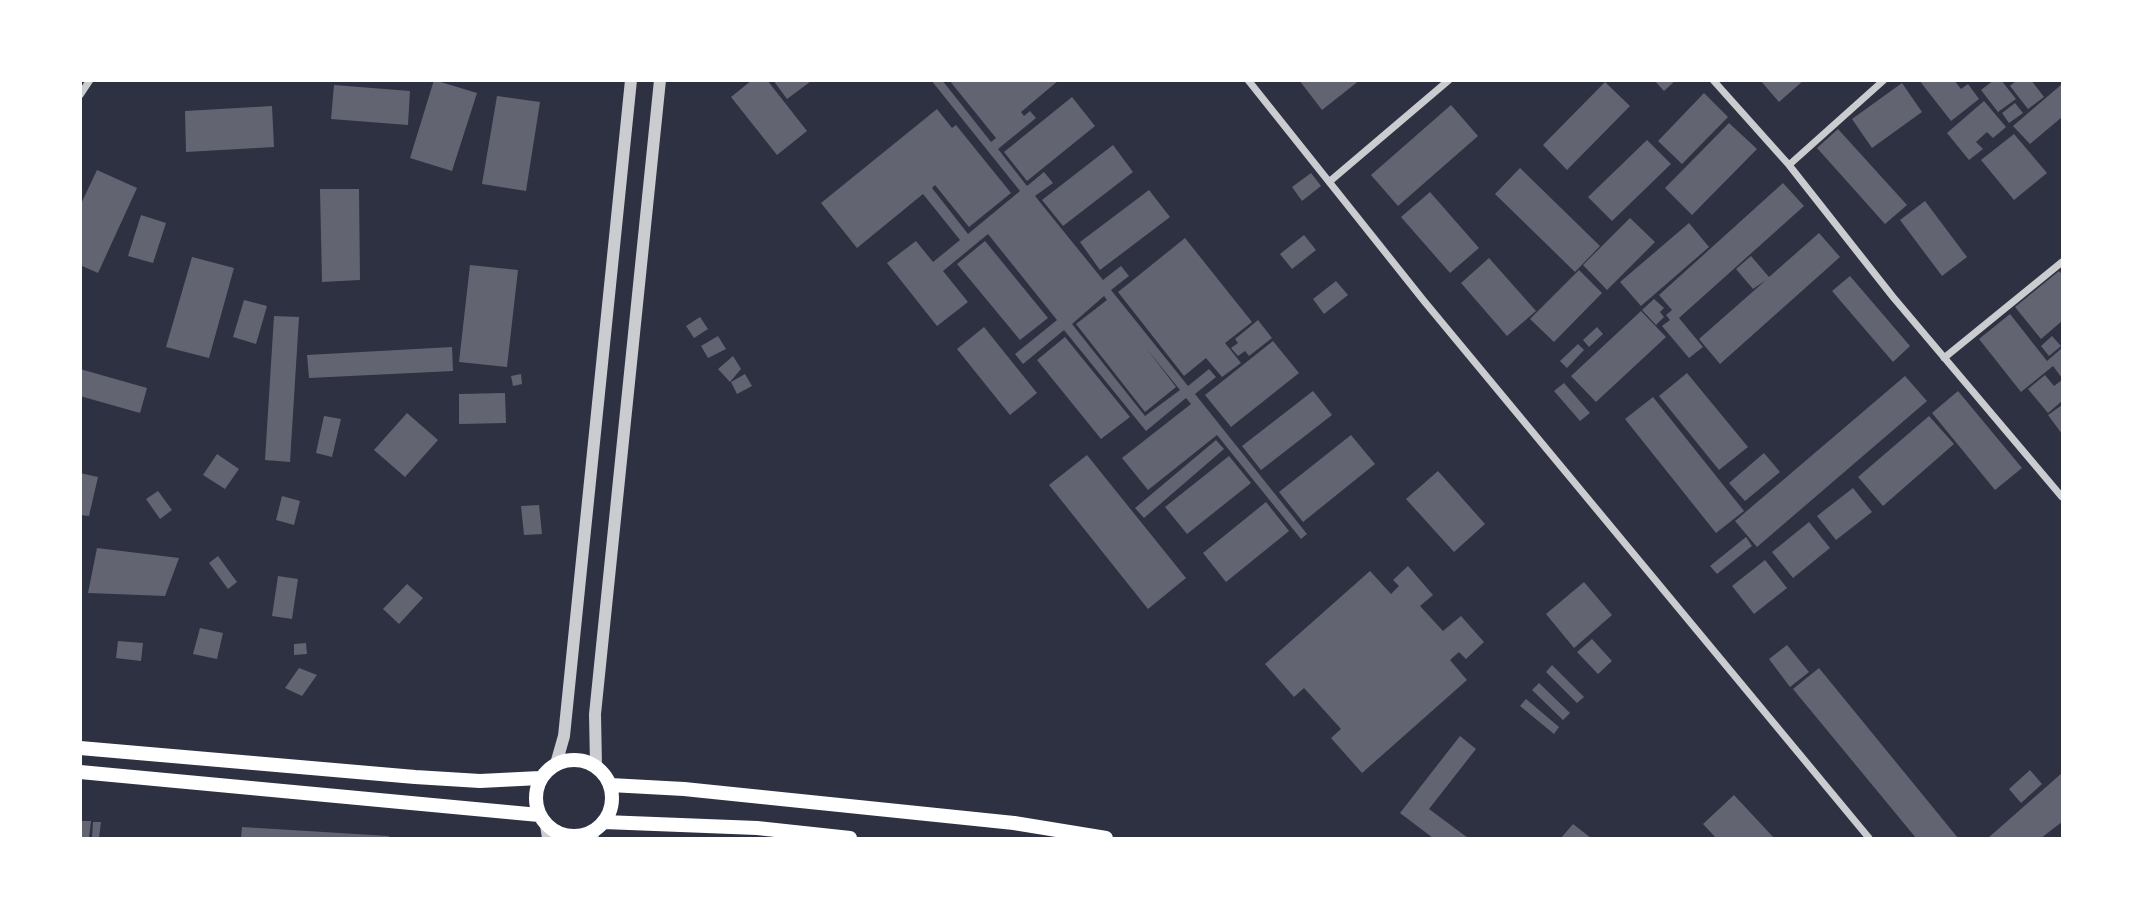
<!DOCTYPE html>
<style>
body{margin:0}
#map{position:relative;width:2143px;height:919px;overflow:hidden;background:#2d3142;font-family:Lora,serif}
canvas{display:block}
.frame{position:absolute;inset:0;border:82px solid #fff;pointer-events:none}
</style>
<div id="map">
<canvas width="2143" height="919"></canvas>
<div class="frame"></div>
</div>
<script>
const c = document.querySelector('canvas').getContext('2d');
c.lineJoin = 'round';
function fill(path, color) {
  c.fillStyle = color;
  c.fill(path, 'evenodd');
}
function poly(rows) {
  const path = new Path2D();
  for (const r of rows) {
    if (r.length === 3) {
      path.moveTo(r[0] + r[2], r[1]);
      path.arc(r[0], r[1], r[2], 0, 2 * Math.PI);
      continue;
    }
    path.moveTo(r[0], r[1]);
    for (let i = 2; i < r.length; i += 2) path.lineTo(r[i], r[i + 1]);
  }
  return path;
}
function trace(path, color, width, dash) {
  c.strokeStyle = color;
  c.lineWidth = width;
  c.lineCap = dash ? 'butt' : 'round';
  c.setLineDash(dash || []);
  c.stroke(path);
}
fill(poly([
 [434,80,477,93,452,171,410,158],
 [752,80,767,80,807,131,777,155,731,97],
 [773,80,808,80,810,82,787,99],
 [931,80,942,80,991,142,996,138,949,80,1059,80,1021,112,1024,116,1030,111,1036,118,998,149,1027,186,1044,172,1053,183,1035,196,1103,280,1121,266,1129,276,1111,290,1188,386,1209,369,1216,377,1195,394,1307,534,1301,539,1217,435,1148,490,1122,458,1191,404,1186,398,1146,431,1064,330,1023,364,1015,354,1057,320,988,234,943,271,968,302,937,326,887,263,916,241,933,262,960,240,923,194,857,248,821,203,937,109,952,128,956,125,1011,193,969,227,935,185,932,188,968,234,1020,191],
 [1104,296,1107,300,1076,324,1145,412,1176,387,1146,348,1180,390,1145,416,1072,324],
 [1299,80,1360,80,1322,110],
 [1654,80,1676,80,1664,91],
 [1760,80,1804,80,1779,102],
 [1919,80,1954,80,1961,89,1968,84,1979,99,1951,121],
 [1994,80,2001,80,2016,99,1998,112,1981,90],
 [2017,80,2031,80,2044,97,2028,109,2010,86],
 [1605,82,1630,106,1567,170,1543,145],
 [1902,83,1922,112,1872,148,1852,119],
 [2062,84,2062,117,2030,144,2013,126],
 [334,85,410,91,408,125,331,119],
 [1704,93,1728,117,1682,164,1658,141],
 [497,96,540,102,526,191,482,184],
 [1072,97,1095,126,1027,181,1004,152],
 [1984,101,2006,127,1993,138,1987,132,1976,142,1983,149,1969,160,1947,133],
 [2015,103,2023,113,2009,123,2002,113],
 [1451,105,1478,136,1398,206,1371,175],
 [272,106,274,147,186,152,185,111],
 [1729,123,1757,149,1692,215,1665,188],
 [1838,129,1907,205,1885,224,1817,148],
 [2014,134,2047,173,2014,200,1981,160],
 [1647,140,1671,164,1612,221,1588,197],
 [1113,145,1133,172,1063,226,1042,200],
 [1520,168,1600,246,1575,272,1495,194],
 [97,170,137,188,98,273,80,265,80,206],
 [1311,173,1321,186,1302,201,1292,187],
 [1783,183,1804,206,1679,318,1703,347,1689,358,1662,326,1670,320,1666,315,1672,310,1659,295],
 [320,189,359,189,360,280,322,282],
 [1149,190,1170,217,1100,270,1080,242],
 [1430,192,1479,248,1450,273,1401,217],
 [1925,201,1967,257,1942,276,1900,220],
 [141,215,166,223,153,263,128,256],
 [1630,218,1655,242,1607,290,1583,265],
 [1689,223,1709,247,1641,306,1620,282],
 [1819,233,1840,257,1720,364,1699,339,1766,280,1753,289,1736,269,1751,256,1769,277],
 [1304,235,1316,250,1292,269,1280,254],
 [1185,238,1252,322,1225,343,1241,363,1222,377,1206,358,1184,376,1118,292],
 [985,241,1048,318,1020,340,957,264],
 [192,257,234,268,209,358,166,347],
 [1489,258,1536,311,1507,336,1461,283],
 [470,265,518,270,507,367,459,362],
 [1579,270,1602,293,1554,342,1530,319],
 [2059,271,2062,274,2062,321,2041,339,2015,307],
 [1850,276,1910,346,1893,362,1832,291],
 [1336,281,1348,295,1324,314,1313,299],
 [1654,299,1664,308,1660,312,1664,317,1656,325,1642,310],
 [244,300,267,306,256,344,233,337],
 [1641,311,1666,337,1596,402,1571,376],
 [2010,314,2047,361,2062,348,2062,378,2053,366,2021,392,1979,339],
 [274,316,299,317,290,462,265,460],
 [700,317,708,329,694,338,686,326],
 [1258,320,1272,338,1249,356,1245,351,1238,356,1231,348,1238,343,1235,339],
 [984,327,1037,393,1010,415,957,349],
 [1597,327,1603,334,1589,347,1583,340],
 [718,336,726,349,708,358,701,346],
 [2052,336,2061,346,2049,356,2041,346],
 [1065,337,1130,417,1101,439,1037,360],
 [1273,341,1299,373,1231,427,1205,395],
 [1578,344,1584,350,1567,368,1560,361],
 [452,347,453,371,309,378,307,355],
 [733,356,741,369,730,382,718,369],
 [80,369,147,388,140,413,80,396],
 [1687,373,1748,447,1719,470,1659,396],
 [521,374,522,384,513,386,511,376],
 [745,374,752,386,737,394,731,382],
 [2045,375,2054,386,2062,380,2062,401,2048,413,2028,389],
 [1905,376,1927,401,1757,547,1735,521],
 [1564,383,1590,413,1580,421,1554,391],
 [1313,391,1332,415,1261,470,1242,446],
 [1958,391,2022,468,1995,490,1932,413],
 [505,393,506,423,459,424,459,394],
 [1653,397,1744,511,1716,533,1625,419],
 [2062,405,2062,434,2048,415],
 [407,413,438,440,405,477,374,450],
 [324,416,341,419,332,457,316,453],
 [1929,416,1954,444,1883,506,1858,477],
 [1351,435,1375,464,1303,522,1279,492],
 [1216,440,1224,449,1144,518,1135,508],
 [1764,453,1780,472,1745,501,1729,483],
 [217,454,239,469,225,489,203,475],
 [1087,455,1186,578,1148,609,1049,485],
 [1229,456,1251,483,1187,534,1165,507],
 [1438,471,1485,524,1454,552,1406,499],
 [80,473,98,477,89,516,80,515],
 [1853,488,1872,512,1836,540,1817,516],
 [158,491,172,510,160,519,146,499],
 [282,496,300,501,294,525,276,520],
 [1266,502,1289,531,1226,582,1203,553],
 [539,505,542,534,524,535,521,506],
 [1809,522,1830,548,1793,578,1772,552],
 [1746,537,1752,546,1717,574,1710,566],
 [97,548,179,558,165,596,88,593],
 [218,556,237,582,228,589,209,563],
 [1765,560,1787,588,1754,614,1732,586],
 [1408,566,1433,595,1420,606,1443,631,1461,616,1484,642,1466,659,1459,652,1450,660,1467,680,1362,773,1331,738,1341,729,1304,688,1294,697,1265,664,1370,571,1391,594,1399,586,1393,580],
 [278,576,298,579,292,619,272,616],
 [1584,582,1612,615,1574,648,1546,614],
 [407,584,423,598,399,624,383,609],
 [200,628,223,633,217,659,193,654],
 [1592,639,1612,661,1598,674,1577,652],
 [118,641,143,643,141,661,116,658],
 [306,643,307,654,294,655,294,644],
 [1787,645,1809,672,1790,687,1769,659],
 [1552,665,1584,697,1577,703,1546,672],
 [299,668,317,675,302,696,285,688],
 [1819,668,1958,838,1916,838,1793,689],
 [1539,683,1570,713,1563,720,1532,690],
 [1526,699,1559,727,1554,734,1520,706],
 [1460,736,1476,749,1429,809,1468,838,1433,838,1400,813],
 [2030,770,2042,784,2021,803,2009,789],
 [2062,773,2062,822,2041,838,1988,838],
 [1734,795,1774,838,1716,838,1703,824],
 [80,821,91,821,89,838,80,838],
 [93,822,101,822,99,838,92,838],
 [1573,824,1591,838,1561,838],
 [242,827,389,836,389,838,241,838]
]), '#626471');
trace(poly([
 [1248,80,1424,301,1869,838],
 [1713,80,1789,165,1893,297,2062,497],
 [80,95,90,80],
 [1789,165,1884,80],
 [1329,182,1449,80],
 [1944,358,2062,262]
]), '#caccd0', 7);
trace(poly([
 [556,764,564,736,631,80],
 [596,766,595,714,660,80],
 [546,825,548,838],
 [592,838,594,831]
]), '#caccd0', 12);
trace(poly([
 [80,748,415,777,480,781,540,778],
 [574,798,38],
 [80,772,539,815],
 [610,785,684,789,1014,823,1106,838],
 [604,822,757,828,850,838]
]), '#fff', 14);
</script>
